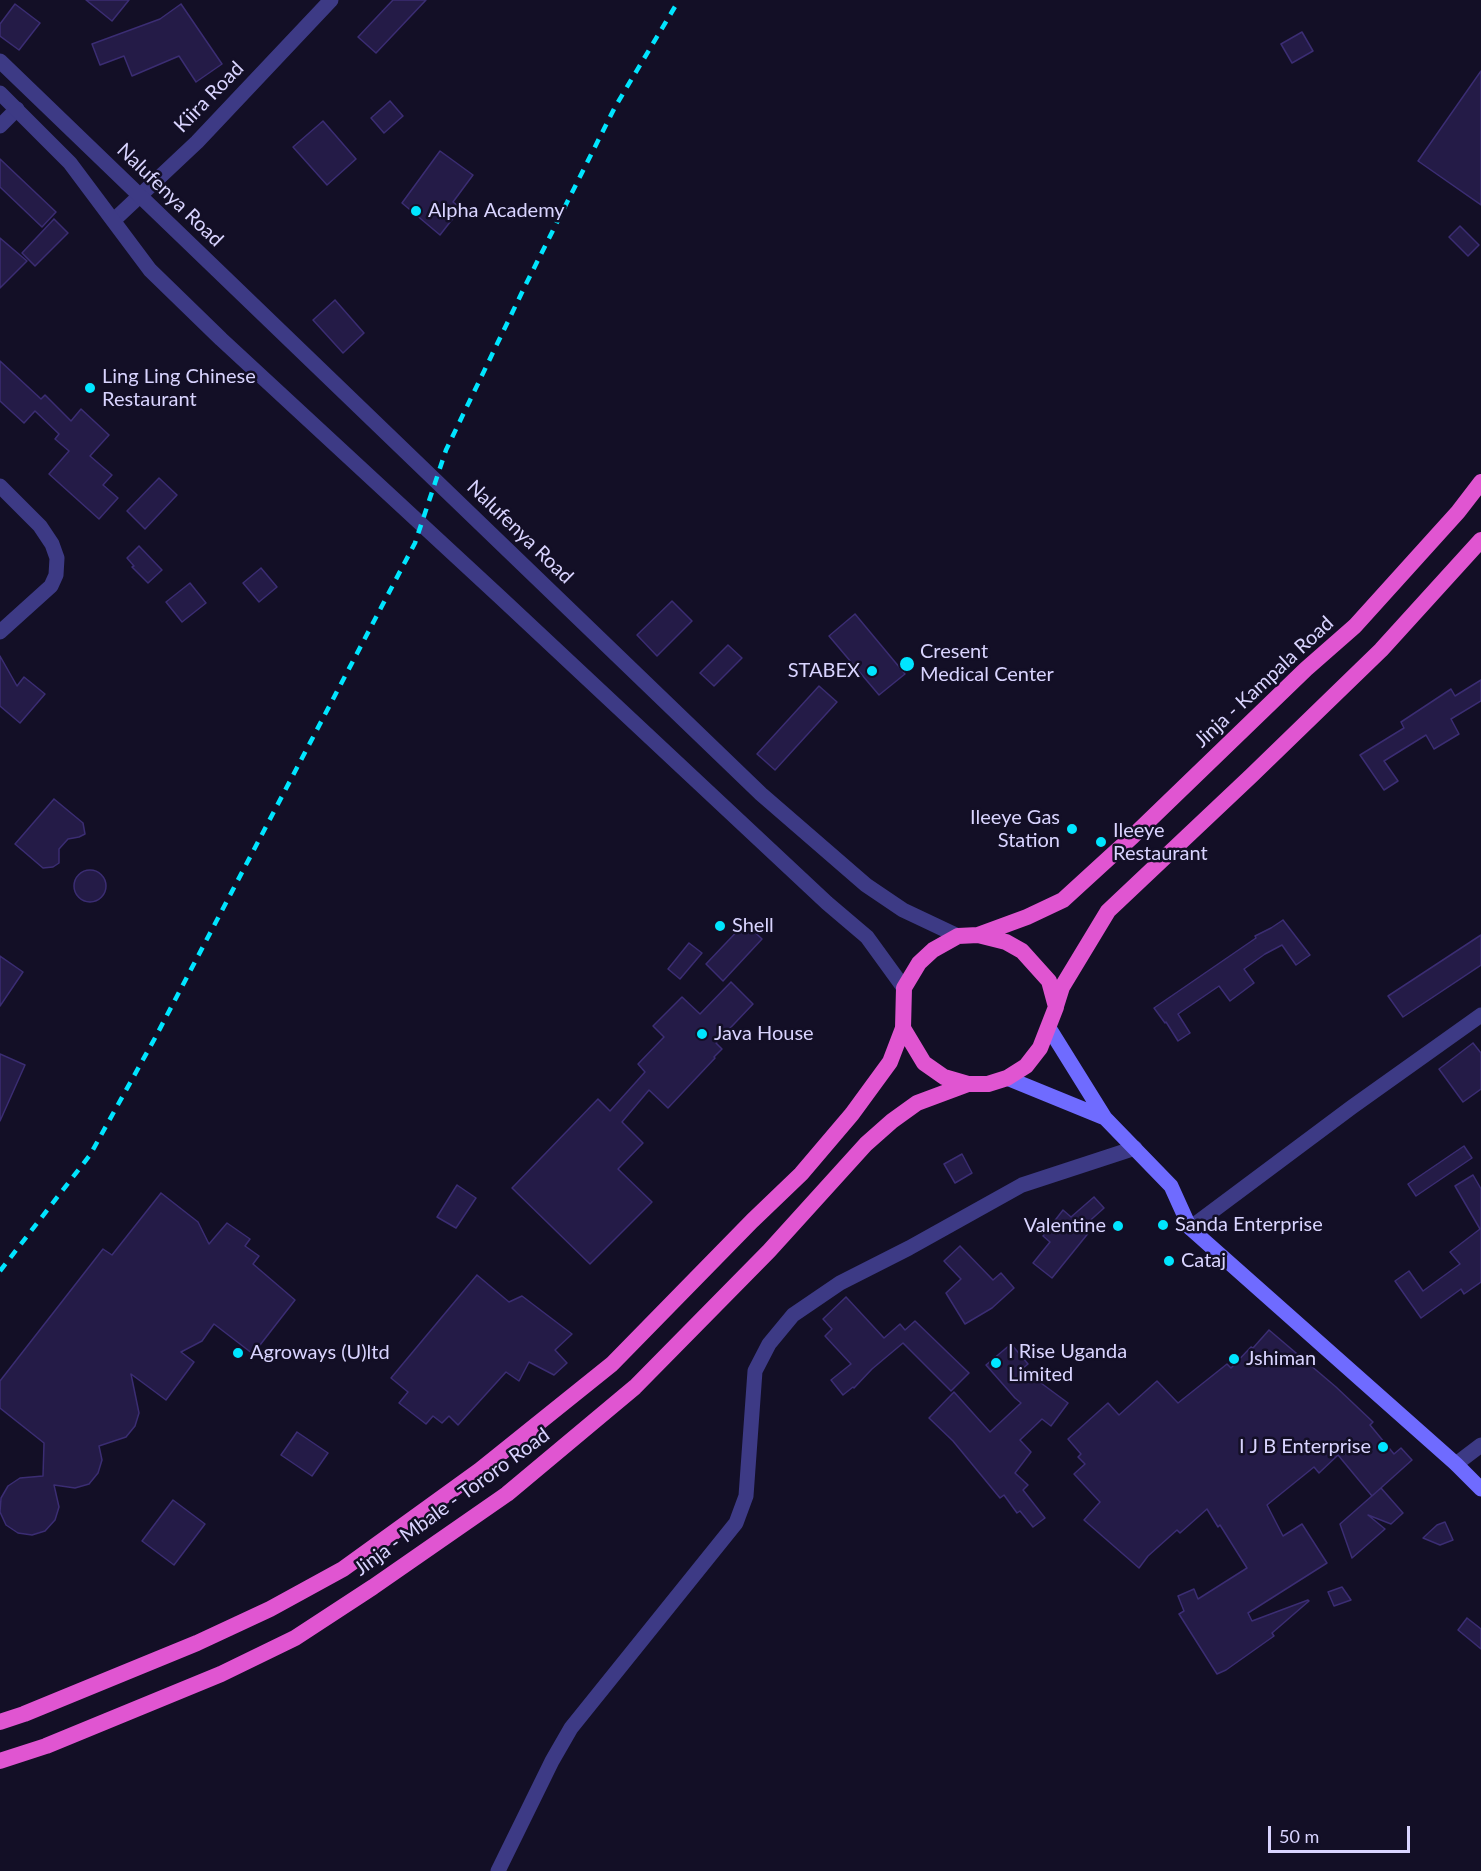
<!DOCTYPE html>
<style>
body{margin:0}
#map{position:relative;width:1481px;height:1871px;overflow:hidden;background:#130f26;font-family:Lato,sans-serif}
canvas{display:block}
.scale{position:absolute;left:1268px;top:1826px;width:142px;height:27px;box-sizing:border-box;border:3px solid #d9d4ff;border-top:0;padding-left:8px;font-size:18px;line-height:21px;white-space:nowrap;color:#d9d4ff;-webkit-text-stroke:4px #130f26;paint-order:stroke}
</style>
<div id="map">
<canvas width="1481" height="1871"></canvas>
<div class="scale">50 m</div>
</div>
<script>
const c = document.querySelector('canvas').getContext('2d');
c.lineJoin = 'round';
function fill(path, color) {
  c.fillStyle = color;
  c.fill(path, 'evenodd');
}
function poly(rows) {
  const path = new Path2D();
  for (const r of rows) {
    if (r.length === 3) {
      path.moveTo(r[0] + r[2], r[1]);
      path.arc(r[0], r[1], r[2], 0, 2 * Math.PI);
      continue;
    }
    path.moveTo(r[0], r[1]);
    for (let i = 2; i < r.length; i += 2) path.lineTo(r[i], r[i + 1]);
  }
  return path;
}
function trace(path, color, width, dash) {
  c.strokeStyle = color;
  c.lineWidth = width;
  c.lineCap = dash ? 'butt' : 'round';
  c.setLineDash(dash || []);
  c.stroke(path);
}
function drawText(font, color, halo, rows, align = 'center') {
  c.font = font + ' Lato,sans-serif';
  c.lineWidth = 5;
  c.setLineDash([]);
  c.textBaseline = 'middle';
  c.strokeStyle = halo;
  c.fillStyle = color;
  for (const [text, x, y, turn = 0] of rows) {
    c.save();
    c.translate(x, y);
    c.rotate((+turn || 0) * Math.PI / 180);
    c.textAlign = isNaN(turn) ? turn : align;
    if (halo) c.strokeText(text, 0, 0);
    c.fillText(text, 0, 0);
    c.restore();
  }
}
const building = poly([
 [86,0,129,0,112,21,86,0],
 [393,0,426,0,376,53,358,37,393,0],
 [15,4,40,23,19,50,0,36,0,24,15,4],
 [181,4,222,64,196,82,179,56,132,76,124,56,100,65,92,44,160,19,181,4],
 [1302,32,1313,51,1292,63,1281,44,1302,32],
 [1481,71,1481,205,1418,161,1481,71],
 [390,101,403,116,384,133,371,118,390,101],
 [323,121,356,159,327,185,293,147,323,121],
 [440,151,473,175,453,202,461,208,440,235,402,203,440,151],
 [0,159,56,212,42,227,0,187,0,159],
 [54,219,68,233,35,266,22,253,54,219],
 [1460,226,1479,245,1468,256,1449,237,1460,226],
 [0,238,27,261,0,288,0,238],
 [335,300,364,333,343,353,313,320,335,300],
 [0,361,41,399,45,395,71,421,81,409,109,435,90,456,112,475,103,485,118,498,99,519,49,474,69,451,55,439,59,434,35,411,24,423,0,401,0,361],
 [159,478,177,495,145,529,127,511,159,478],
 [139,546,162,570,148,583,132,567,134,566,127,558,139,546],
 [261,568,277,587,259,602,243,583,261,568],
 [190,583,206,603,182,622,166,602,190,583],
 [672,601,692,621,657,656,637,635,672,601],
 [855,614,905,674,879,695,829,636,855,614],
 [728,645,742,658,714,686,700,673,728,645],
 [0,656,17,686,24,677,45,694,20,723,0,706,0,656],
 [1481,680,1481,701,1451,719,1459,734,1434,749,1426,735,1384,761,1398,781,1384,790,1360,755,1404,728,1401,722,1451,689,1455,696,1481,680],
 [819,686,837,702,775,770,757,754,819,686],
 [54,799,83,823,85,834,79,837,68,839,59,849,59,863,53,867,43,868,15,844,54,799],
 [90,886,16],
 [1283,920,1310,955,1296,965,1282,945,1265,954,1244,969,1254,983,1230,1001,1219,986,1178,1014,1190,1033,1178,1041,1166,1022,1165,1023,1154,1008,1256,938,1255,936,1271,928,1283,920],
 [745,923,762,939,723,981,706,964,745,923],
 [1481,935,1481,965,1403,1017,1388,996,1481,935],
 [689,943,702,953,680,979,668,969,689,943],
 [0,956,23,972,0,1006,0,956],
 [731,982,753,1004,716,1043,722,1049,714,1057,715,1058,668,1108,649,1090,622,1122,643,1143,618,1169,652,1202,590,1264,512,1188,598,1099,610,1111,645,1072,638,1064,664,1037,653,1026,682,997,700,1014,731,982],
 [1473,1043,1481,1053,1481,1089,1463,1102,1439,1069,1473,1043],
 [0,1054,25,1065,0,1121,0,1054],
 [1464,1146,1472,1158,1416,1196,1408,1184,1464,1146],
 [962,1154,972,1173,955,1183,944,1164,962,1154],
 [1473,1175,1481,1189,1481,1282,1464,1294,1461,1289,1421,1318,1395,1281,1409,1271,1423,1291,1460,1264,1450,1252,1480,1229,1455,1186,1473,1175],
 [457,1185,476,1198,456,1228,437,1217,457,1185],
 [161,1193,198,1222,209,1244,227,1223,250,1239,245,1246,259,1256,253,1264,295,1300,253,1354,214,1324,202,1341,181,1352,194,1362,166,1400,131,1374,139,1413,135,1426,126,1437,99,1446,102,1460,98,1473,89,1484,75,1488,54,1485,59,1507,55,1520,45,1531,32,1535,18,1533,6,1525,0,1512,1,1498,8,1486,20,1478,43,1476,44,1443,0,1408,0,1381,103,1249,112,1255,161,1193],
 [1094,1197,1104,1208,1084,1226,1090,1231,1052,1278,1033,1263,1050,1242,1043,1236,1063,1210,1071,1217,1094,1197],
 [960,1246,993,1280,1001,1273,1014,1288,992,1308,965,1324,946,1293,961,1279,944,1261,960,1246],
 [477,1275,509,1302,522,1296,572,1334,555,1350,567,1363,554,1375,529,1362,519,1381,506,1372,458,1425,449,1416,442,1423,433,1416,426,1424,399,1403,408,1392,391,1378,477,1275],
 [846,1297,884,1338,900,1324,905,1330,915,1321,969,1373,951,1391,903,1343,872,1369,854,1388,853,1387,843,1395,831,1380,851,1364,825,1336,832,1329,823,1319,846,1297],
 [1269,1330,1336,1387,1373,1422,1370,1425,1394,1454,1401,1448,1412,1460,1372,1496,1338,1455,1319,1473,1314,1467,1267,1505,1283,1536,1302,1524,1327,1563,1248,1613,1252,1621,1308,1600,1309,1601,1272,1633,1274,1636,1226,1670,1217,1674,1179,1614,1184,1611,1178,1596,1194,1589,1198,1599,1247,1568,1220,1525,1218,1527,1207,1509,1180,1533,1177,1530,1148,1556,1139,1568,1084,1520,1100,1502,1074,1474,1085,1464,1078,1457,1081,1454,1068,1439,1108,1403,1119,1415,1157,1381,1178,1403,1227,1364,1231,1368,1251,1347,1253,1348,1269,1330],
 [1011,1344,1028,1364,1022,1369,1068,1403,1051,1426,1042,1419,1020,1440,1031,1452,1015,1473,1028,1485,1023,1490,1045,1518,1033,1527,1020,1511,1017,1513,1004,1495,1000,1498,953,1441,929,1418,954,1392,990,1432,1021,1403,1015,1398,986,1365,1011,1344],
 [297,1432,328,1453,312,1476,281,1455,297,1432],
 [1381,1488,1403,1513,1391,1524,1368,1515,1385,1529,1352,1558,1340,1524,1381,1488],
 [173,1500,205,1524,174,1565,142,1541,173,1500],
 [1445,1522,1453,1540,1440,1545,1423,1538,1437,1525,1445,1522],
 [1342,1587,1351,1600,1334,1606,1328,1592,1342,1587],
 [1467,1618,1481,1629,1481,1649,1458,1630,1467,1618]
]);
fill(building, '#241b47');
trace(building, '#3b2d73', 1.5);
trace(poly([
 [0,126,17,109],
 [114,220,197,142,331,0],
 [0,486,40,526,52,544,57,558,56,575,51,586,0,632],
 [1190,1228,1352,1107,1481,1015],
 [1456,1464,1481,1445],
 [498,1871,552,1761,571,1728,736,1523,746,1496,755,1371,769,1344,793,1315,840,1283,909,1248,1022,1185,1135,1148]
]), '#3d3a85', 15);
trace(poly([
 [0,61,761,794,866,885,903,910,958,936],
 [0,93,70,163,150,270,221,339,501,598,827,903,867,937,904,988]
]), '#3d3a85', 15);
trace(poly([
 [1049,1028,1105,1118,1171,1186,1190,1228,1456,1464,1481,1489],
 [1007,1078,1105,1118]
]), '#6f6bff', 15);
trace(poly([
 [978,935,1006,942,1022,951,1049,981,1056,1007,1040,1048,1026,1066,1007,1078,988,1084,968,1084,944,1077,924,1063,903,1028,904,988,919,963,933,950,958,936,978,935,1027,917,1063,900,1133,836,1306,669,1355,626,1458,512,1481,482],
 [1056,1006,1062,987,1108,911,1251,776,1381,650,1481,540],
 [0,1722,24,1714,197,1643,270,1609,343,1569,480,1470,612,1364,752,1221,801,1174,852,1114,890,1062,903,1028],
 [0,1761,46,1746,221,1674,295,1638,373,1587,507,1494,635,1387,769,1251,866,1144,892,1121,917,1103,968,1084]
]), '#e055d1', 16);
trace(poly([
 [0,1271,90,1155,155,1038,415,543,446,450,526,284,615,107,679,0]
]), '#00e5ff', 4.5, [9, 8]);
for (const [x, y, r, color] of [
 [416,211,6,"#00e5ff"],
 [90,388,6,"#00e5ff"],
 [907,664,8,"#00e5ff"],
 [872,671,6,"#00e5ff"],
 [1072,829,6,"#00e5ff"],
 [1101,842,6,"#00e5ff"],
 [720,926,6,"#00e5ff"],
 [702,1034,6,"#00e5ff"],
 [1163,1225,6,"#00e5ff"],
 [1118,1226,6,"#00e5ff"],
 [1169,1261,6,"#00e5ff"],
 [238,1353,6,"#00e5ff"],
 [1234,1359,6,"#00e5ff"],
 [996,1363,6,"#00e5ff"],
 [1383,1447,6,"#00e5ff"]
]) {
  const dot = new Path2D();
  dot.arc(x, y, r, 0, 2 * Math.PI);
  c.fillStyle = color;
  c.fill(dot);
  trace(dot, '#130f26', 2);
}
drawText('20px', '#d9d4ff', '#130f26', [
 ["Kiira Road",209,97,-46],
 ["Nalufenya Road",170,195,44],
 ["Nalufenya Road",520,532,44],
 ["Jinja - Kampala Road",1264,682,-43],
 ["Jinja - Mbale - Tororo Road",452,1502,-36]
]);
drawText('20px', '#d9d4ff', '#130f26', [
 ["Alpha Academy",428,211],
 ["Ling Ling Chinese",102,377],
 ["Restaurant",102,400],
 ["Cresent",920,652],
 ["Medical Center",920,675],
 ["STABEX",860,671,"right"],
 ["Ileeye Gas",1060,818,"right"],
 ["Station",1060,841,"right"],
 ["Ileeye",1113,831],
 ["Restaurant",1113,854],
 ["Shell",732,926],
 ["Java House",714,1034],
 ["Sanda Enterprise",1175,1225],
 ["Valentine",1106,1226,"right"],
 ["Cataj",1181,1261],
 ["I Rise Uganda",1008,1352],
 ["Limited",1008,1375],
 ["Agroways (U)ltd",250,1353],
 ["Jshiman",1246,1359],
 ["I J B Enterprise",1371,1447,"right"]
], 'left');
</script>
